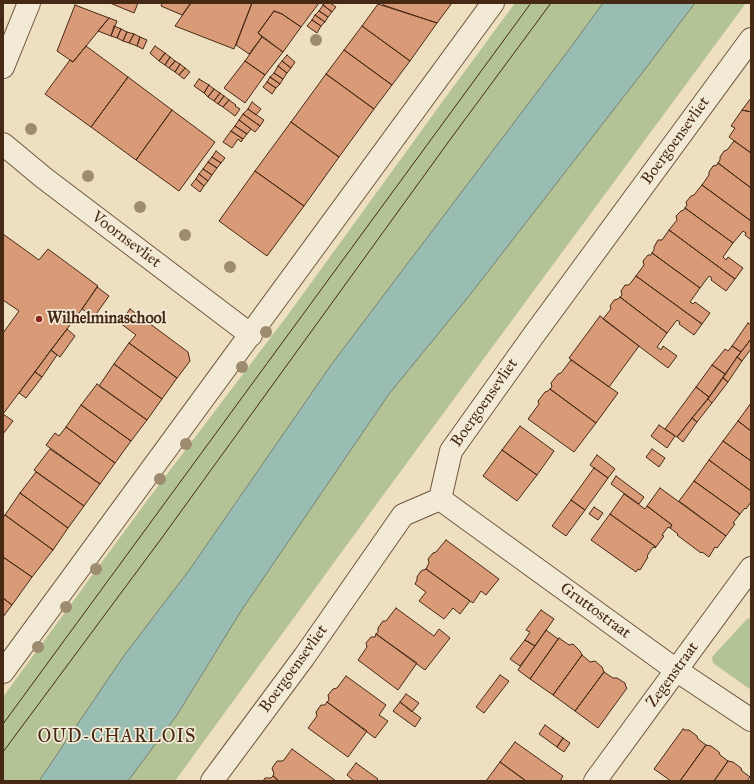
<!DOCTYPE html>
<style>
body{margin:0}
#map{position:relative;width:754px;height:784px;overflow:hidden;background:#eddfc0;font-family:"IM FELL Great Primer",serif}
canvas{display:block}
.frame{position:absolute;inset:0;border:4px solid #462915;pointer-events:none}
</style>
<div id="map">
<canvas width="754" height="784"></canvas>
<div class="frame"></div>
</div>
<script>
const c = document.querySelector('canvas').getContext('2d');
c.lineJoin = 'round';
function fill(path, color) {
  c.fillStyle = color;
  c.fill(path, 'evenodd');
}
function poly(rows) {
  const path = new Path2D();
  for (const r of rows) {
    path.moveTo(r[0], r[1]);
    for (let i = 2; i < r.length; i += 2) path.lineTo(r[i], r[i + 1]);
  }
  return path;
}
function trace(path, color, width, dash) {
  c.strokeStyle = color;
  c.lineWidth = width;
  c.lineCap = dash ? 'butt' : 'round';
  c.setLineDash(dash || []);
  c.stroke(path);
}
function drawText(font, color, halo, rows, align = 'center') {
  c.font = font + ' "IM FELL Great Primer",serif';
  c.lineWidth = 3.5;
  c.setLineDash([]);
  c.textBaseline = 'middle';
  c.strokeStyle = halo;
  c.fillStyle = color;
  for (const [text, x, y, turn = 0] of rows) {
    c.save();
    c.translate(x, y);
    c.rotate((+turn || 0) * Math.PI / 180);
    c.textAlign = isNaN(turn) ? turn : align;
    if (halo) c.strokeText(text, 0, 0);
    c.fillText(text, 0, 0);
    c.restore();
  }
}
fill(poly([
 [515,3,746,3,392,483,175,781,3,781,3,697,16,679,149,498,290,312,448,94],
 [751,618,751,690,713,663,712,657,747,619]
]), '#b4c396');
const water = poly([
 [603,3,695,3,646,68,469,296,389,394,241,611,177,715,128,781,39,781,123,657,190,569,331,365,568,51,603,3]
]);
fill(water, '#99bdb2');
trace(water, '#788273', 1);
const building = poly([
 [110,3,138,3,134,13,110,3],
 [162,3,187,3,190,4,182,15,161,6,162,3],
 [191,3,252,3,234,49,175,26,191,3],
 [252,3,319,3,301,27,282,14,274,11,258,33,262,37,249,54,236,45,252,3],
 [324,3,330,3,336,7,332,12,323,5,324,3],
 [383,3,452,3,437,23,383,5,383,3],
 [378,4,437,23,410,61,362,26,378,4],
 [75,5,109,18,73,62,57,51,75,5],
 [323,5,332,12,328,17,319,11,323,5],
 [274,11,282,14,301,27,283,52,258,33,274,11],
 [319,11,328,17,325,22,315,15,319,11],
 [315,15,325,22,321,26,312,20,315,15],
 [109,18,117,21,111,36,98,31,109,18],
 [312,20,321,26,317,33,307,26,312,20],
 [114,26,121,29,117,38,111,36,114,26],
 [362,26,410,61,392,85,344,50,362,26],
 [121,29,127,32,123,41,117,38,121,29],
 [127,32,134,34,129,43,123,41,127,32],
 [134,34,140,37,137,46,129,43,134,34],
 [140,37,147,40,143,49,137,46,140,37],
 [262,37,283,52,265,75,245,61,262,37],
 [86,46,128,77,91,127,45,94,70,60,73,62,86,46],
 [155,46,165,53,159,61,150,53,155,46],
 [344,50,392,85,374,109,326,74,344,50],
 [165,53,170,57,165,65,159,61,165,53],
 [287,55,295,62,291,68,282,61,287,55],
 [170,57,175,61,169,68,165,65,170,57],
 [175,61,180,64,175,72,169,68,175,61],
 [245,61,265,75,245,103,224,88,245,61],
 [282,61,291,68,287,73,278,66,282,61],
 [180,64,185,68,179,75,175,72,180,64],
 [278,66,287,73,283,79,274,73,278,66],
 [185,68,190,72,184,79,179,75,185,68],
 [274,73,283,79,280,84,270,77,274,73],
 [326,74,374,109,339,157,291,122,326,74],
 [128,77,172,110,136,160,91,127,128,77],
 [270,77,280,84,276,88,267,82,270,77],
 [199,79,209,85,204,93,194,86,199,79],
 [267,82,276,88,272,94,263,87,267,82],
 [209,85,214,89,208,97,204,93,209,85],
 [214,89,220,93,214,101,208,97,214,89],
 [220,93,224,96,218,104,214,101,220,93],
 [224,96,229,100,223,107,218,104,224,96],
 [751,98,751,112,742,110,751,98],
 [229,100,236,105,235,106,240,109,235,116,223,107,229,100],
 [252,102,261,109,256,115,248,109,252,102],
 [248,109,264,120,260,126,243,114,248,109],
 [172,110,215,142,179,191,136,160,172,110],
 [742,110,751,112,751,153,729,137,735,128,731,126,742,110],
 [243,114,260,126,255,132,239,120,243,114],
 [239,120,251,129,247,134,235,126,239,120],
 [291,122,339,157,304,206,255,171,291,122],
 [235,126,247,134,243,139,231,131,235,126],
 [231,131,243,139,241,142,238,139,232,148,223,142,231,131],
 [734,141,751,153,751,188,718,163,720,160,720,157,724,151,727,150,734,141],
 [216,151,225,158,221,163,212,157,216,151],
 [212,157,221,163,217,168,208,162,212,157],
 [208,162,217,168,212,175,203,169,208,162],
 [718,163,751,188,751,221,702,185,709,175,709,172,713,166,717,165,718,163],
 [203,169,212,175,208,181,199,174,203,169],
 [255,171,304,206,267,256,219,221,255,171],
 [199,174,208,181,204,186,196,179,199,174],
 [196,179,204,186,200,192,191,185,196,179],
 [702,185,751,221,751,240,745,235,746,233,743,231,733,243,685,208,687,205,686,202,691,196,694,195,702,185],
 [685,208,733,243,723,257,726,260,728,257,743,268,735,279,669,230,677,220,676,216,681,211,684,210,685,208],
 [669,230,735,279,726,291,711,280,712,278,709,276,700,288,652,253,654,250,654,247,658,240,662,240,669,230],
 [3,234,39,260,48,249,98,286,82,309,3,414,3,333,19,311,3,300,3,234],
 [652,253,700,288,690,302,693,304,695,302,710,313,702,324,636,276,644,265,643,261,648,255,651,255,652,253],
 [636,276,702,324,694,335,679,324,680,322,677,320,667,333,620,297,622,295,621,291,625,285,629,285,636,276],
 [97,287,109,296,94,317,82,309,97,287],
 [620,297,667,333,657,347,661,350,663,346,677,356,668,368,603,319,611,309,610,306,614,300,618,299,620,297],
 [130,309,188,352,190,361,177,378,129,343,136,335,120,323,130,309],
 [600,316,639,346,609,387,569,358,600,316],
 [748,323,751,325,751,339,741,352,732,346,748,323],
 [67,329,75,336,60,357,51,350,67,329],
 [751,339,751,349,742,361,737,357,751,339],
 [129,343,177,378,162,399,114,364,129,343],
 [732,346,741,352,725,374,712,365,725,349,728,351,732,346],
 [51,350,57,355,42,377,35,372,51,350],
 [737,357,742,361,728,382,723,378,737,357],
 [571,360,618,393,596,423,550,389,552,387,551,383,558,374,561,373,571,360],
 [114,364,162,399,147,420,99,386,114,364],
 [712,365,725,374,709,397,696,387,712,365],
 [35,372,42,377,26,398,19,393,35,372],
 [723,378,728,382,712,403,708,399,723,378],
 [97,384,147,420,131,441,81,405,97,384],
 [696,387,709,397,677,437,665,429,696,387],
 [550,389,596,423,574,452,528,419,539,404,538,401,545,392,548,391,550,389],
 [708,399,712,403,697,422,692,418,708,399],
 [751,403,751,431,738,421,751,403],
 [81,405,131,441,115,463,66,427,81,405],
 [3,414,13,421,3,434,3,414],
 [692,418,697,422,683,442,677,437,692,418],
 [738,421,751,431,751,461,723,441,738,421],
 [659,425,675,436,667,448,651,436,659,425],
 [520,426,554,451,537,475,502,450,520,426],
 [66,427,115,463,100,484,46,445,55,433,59,436,66,427],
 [723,441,751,461,751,491,709,460,723,441],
 [50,449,100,484,84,506,34,470,50,449],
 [652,449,665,458,659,467,646,457,652,449],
 [502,450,537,475,517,501,483,476,502,450],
 [597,455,615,469,608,478,590,465,597,455],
 [709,460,751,491,751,502,746,509,745,508,740,514,694,481,709,460],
 [594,468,608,478,585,510,571,500,594,468],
 [36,472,84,506,68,528,20,493,36,472],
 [616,476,644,497,639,504,611,484,616,476],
 [694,481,740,514,733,523,735,524,726,536,679,501,694,481],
 [660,488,726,536,717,548,715,547,709,557,702,552,701,553,677,535,678,534,670,528,672,525,647,506,660,488],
 [20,493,68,528,53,550,5,515,20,493],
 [624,494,645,509,647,506,672,525,670,528,668,527,662,535,664,536,656,547,610,514,624,494],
 [571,500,585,510,566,536,552,526,571,500],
 [594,507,603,513,598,520,589,514,594,507],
 [610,514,656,547,655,548,653,547,647,556,648,557,640,570,638,569,636,572,591,540,610,514],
 [5,515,53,550,32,577,3,557,3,518,5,515],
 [446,540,499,579,486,595,481,591,473,603,426,569,429,563,428,559,433,553,436,552,446,540],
 [3,557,32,577,12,605,3,598,3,557],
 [426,569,470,601,460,614,453,608,444,619,419,601,426,592,415,584,417,580,417,577,421,571,426,569],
 [3,598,12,605,3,617,3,598],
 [396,608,434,636,439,629,450,638,425,670,376,634,378,632,378,628,383,621,386,621,396,608],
 [541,610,554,619,535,646,525,640,530,632,526,630,541,610],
 [546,630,558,639,530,679,518,670,546,630],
 [376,634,417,663,398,690,358,660,367,647,366,643,371,637,375,637,376,634],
 [559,638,569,645,573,644,580,651,582,655,553,695,530,679,559,638],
 [525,640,535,646,520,666,510,659,525,640],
 [582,655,590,662,595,661,602,667,604,672,575,711,553,695,582,655],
 [604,672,613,678,617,678,625,683,626,687,627,688,598,728,575,711,604,672],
 [500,675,509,681,484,713,476,707,500,675],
 [346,676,386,705,379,715,388,721,375,738,327,702,329,700,328,695,333,689,337,688,346,676],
 [406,694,419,703,412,712,400,702,406,694],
 [327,702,367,731,348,757,308,728,317,716,316,712,321,705,325,705,327,702],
 [400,702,421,718,415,727,393,711,400,702],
 [545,725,563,738,557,747,539,734,545,725],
 [683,729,685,730,689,730,697,736,698,739,706,745,680,781,671,781,654,769,683,729],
 [563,738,570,743,564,752,557,747,563,738],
 [515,742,563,776,560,781,526,781,500,762,515,742],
 [706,745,711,746,719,752,720,755,728,761,714,781,680,781,706,745],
 [292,749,336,781,279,781,273,776,274,774,272,768,277,761,283,761,292,749],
 [728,761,733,762,741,768,742,771,750,777,747,781,714,781,728,761],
 [500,762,526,781,486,781,500,762],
 [356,763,378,779,376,781,354,781,347,775,356,763],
 [273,776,279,781,263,781,265,778,271,778,273,776]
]);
fill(building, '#d99b77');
trace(building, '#462915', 1);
const minor = poly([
 [3,67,29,3],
 [3,144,44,178,251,335],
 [440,499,676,670,751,720],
 [3,672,493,3],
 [212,781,304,657,403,515,440,499,451,451,533,336,751,39],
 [595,781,751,568]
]);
trace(minor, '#705640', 24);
trace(minor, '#f3ead6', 22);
trace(poly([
 [3,724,531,3],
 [3,752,161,539,452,137,551,3]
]), '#462915', 1);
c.fillStyle = '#9d8c70';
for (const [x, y] of [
 [316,40],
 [31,129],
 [88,176],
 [140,207],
 [185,235],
 [230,267],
 [266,332],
 [242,367],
 [186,444],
 [160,479],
 [96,569],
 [66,607],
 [38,647]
]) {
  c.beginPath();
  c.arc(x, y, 6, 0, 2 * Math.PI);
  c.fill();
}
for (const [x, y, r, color] of [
 [39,319,4,"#8f2418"]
]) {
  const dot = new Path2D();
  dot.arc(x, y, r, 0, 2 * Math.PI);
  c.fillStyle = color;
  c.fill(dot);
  trace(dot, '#f3ead6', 1.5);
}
drawText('16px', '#462915', '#f3ead6', [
 ["Boergoensevliet",676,141,-54],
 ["Voornsevliet",126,240,37],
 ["Boergoensevliet",485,403,-55],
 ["Gruttostraat",595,611,36],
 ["Boergoensevliet",294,669,-54],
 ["Zegenstraat",673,675,-54]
]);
drawText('bold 16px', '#462915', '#f3ead6', [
 ["Wilhelminaschool",47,319]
], 'left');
c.letterSpacing = '1px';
drawText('18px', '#462915', '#f3ead6', [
 ["OUD-CHARLOIS",117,738]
]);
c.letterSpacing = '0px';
</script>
